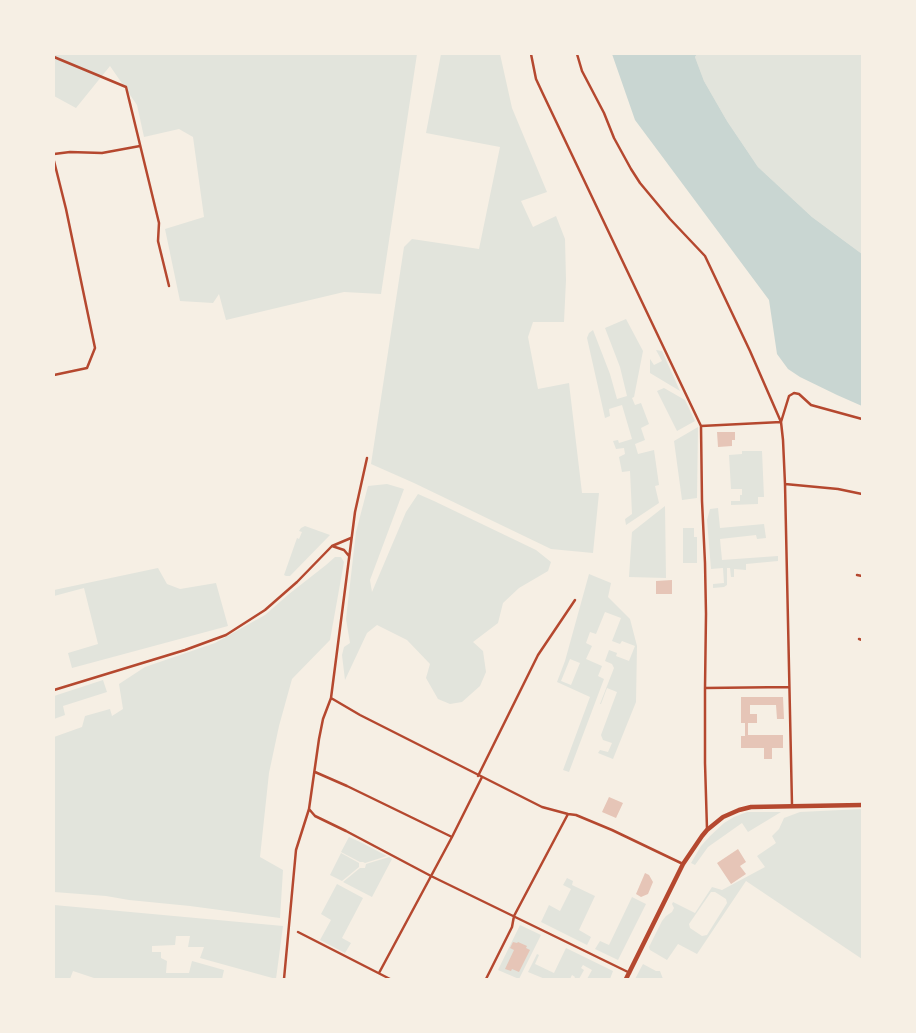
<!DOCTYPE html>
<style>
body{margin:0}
#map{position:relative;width:916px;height:1033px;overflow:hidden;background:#f6efe4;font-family:"Source Sans 3",sans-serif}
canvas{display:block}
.frame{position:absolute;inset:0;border:55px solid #f6efe4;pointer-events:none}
</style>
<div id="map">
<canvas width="916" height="1033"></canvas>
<div class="frame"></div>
</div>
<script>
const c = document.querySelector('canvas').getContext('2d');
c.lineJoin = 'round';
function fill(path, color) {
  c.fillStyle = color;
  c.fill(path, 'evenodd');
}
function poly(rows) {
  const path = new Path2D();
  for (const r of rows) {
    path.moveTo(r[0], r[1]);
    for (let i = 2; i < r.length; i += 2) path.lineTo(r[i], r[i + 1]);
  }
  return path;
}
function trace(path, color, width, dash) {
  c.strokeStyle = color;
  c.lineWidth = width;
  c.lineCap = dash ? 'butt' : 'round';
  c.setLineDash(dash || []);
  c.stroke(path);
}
fill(poly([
 [54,54,417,54,381,294,344,292,226,320,219,294,213,303,180,301,165,229,204,217,193,137,179,129,144,137,137,105,110,66,76,108,54,96],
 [441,54,500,54,512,108,547,192,521,201,533,227,556,216,565,239,566,280,564,322,533,322,528,337,538,389,569,383,582,493,599,493,593,553,551,549,414,483,371,464,404,247,412,239,479,249,500,147,426,133],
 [697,54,862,54,862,254,812,217,758,167,727,121,704,81,695,57],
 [626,319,643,351,634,397,632,398,635,405,641,403,649,424,641,428,645,440,635,444,638,454,654,450,659,485,655,486,659,503,626,525,625,519,632,514,630,471,622,472,619,457,625,454,624,448,616,449,613,441,618,440,619,443,632,439,622,405,609,409,610,416,605,418,587,338,589,333,593,330,610,374,617,399,627,396,620,367,605,328],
 [656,350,662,351,680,391,650,373,650,359,654,365,662,361],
 [664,388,685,400,695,421,677,431,657,391],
 [698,427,697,498,682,500,674,441],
 [742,451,762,451,764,497,758,497,758,504,731,505,731,501,740,501,740,495,742,495,742,489,731,489,729,455,742,454],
 [387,484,404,489,370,580,372,592,406,512,418,494,434,501,536,550,551,562,548,571,519,588,503,603,498,623,473,642,483,651,486,672,480,686,462,702,450,704,438,699,426,678,430,664,407,640,377,625,367,633,345,680,342,655,344,647,350,643,346,619,356,532,368,486],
 [665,506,666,578,629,577,632,532],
 [718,508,720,528,764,524,766,538,757,539,756,535,720,539,722,560,778,556,778,561,746,564,746,570,734,569,734,577,731,577,730,568,727,568,727,585,724,587,713,588,713,584,724,583,723,568,711,569,707,520,710,509],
 [305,526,330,535,290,576,286,576,284,575,297,538,299,539,302,532,299,531,301,528],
 [683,528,694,528,694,537,697,537,697,563,683,563],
 [335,557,341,557,344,562,330,640,292,679,279,726,269,773,260,857,283,870,280,918,190,906,129,900,106,896,54,892,54,737,82,727,85,716,110,709,112,716,123,709,119,684,145,667,215,643,265,615,289,594,326,565],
 [158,568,167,584,180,589,216,583,228,626,72,668,68,653,98,644,84,588,54,596,54,590],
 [589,574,611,583,608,597,630,619,637,646,636,702,613,759,598,753,600,750,608,752,612,743,603,740,601,735,617,692,607,688,601,704,600,704,614,668,612,664,605,661,609,650,617,653,616,656,629,661,635,646,622,641,620,644,612,641,621,618,605,612,596,634,590,632,586,643,592,646,586,659,602,666,598,676,604,679,569,772,563,770,590,697,557,682,565,661],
 [570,659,580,663,571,685,561,681],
 [103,680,107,692,63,706,65,715,54,719,54,696],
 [862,809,862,959,746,881,697,954,678,944,667,960,650,950,649,947,662,921,666,916,672,912,674,908,672,904,673,902,695,913,712,887,722,890,765,867,757,856,776,843,772,836,779,829,784,818,800,812],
 [711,892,715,892,726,899,727,903,707,935,702,936,690,928,689,924],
 [747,812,781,812,748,832,742,823,708,847,695,865,691,863,701,846,710,836,724,823,734,817],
 [349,837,360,842,387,856,365,863,363,862,360,862,341,852],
 [341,853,359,863,359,867,342,881,330,875],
 [389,857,392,859,372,897,343,882,360,868,365,868,366,864],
 [567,878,573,881,572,885,595,896,579,930,591,937,587,945,541,922,549,905,560,911,571,889,563,885],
 [337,884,363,898,342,938,351,943,345,953,320,940,331,920,321,914],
 [632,897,646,904,618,960,595,949,600,941,609,945],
 [54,905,283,926,276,979,200,958,204,947,188,947,190,936,176,936,175,945,152,946,152,952,161,952,161,958,167,961,166,973,189,973,192,961,224,970,222,979,97,979,73,971,70,979,54,979],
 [520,925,541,935,519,979,498,970],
 [566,948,613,971,610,979,587,979,592,970,583,965,581,968,584,970,579,979,574,979,575,977,572,975,570,979,545,979,528,972,537,954,539,955,535,964,554,973],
 [643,964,656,971,660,971,663,979,635,979]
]), '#e2e4dc');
fill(poly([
 [612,54,697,54,695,57,704,81,727,121,758,167,812,217,862,254,862,406,837,395,800,377,788,369,777,354,769,300,635,120]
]), '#c9d6d2');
fill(poly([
 [717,432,735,432,735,440,732,440,732,446,718,447],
 [672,580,672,594,656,594,656,581],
 [741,697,783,697,784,719,777,719,776,705,750,705,750,714,757,714,757,723,748,723,748,735,783,735,783,748,772,748,772,759,764,759,764,748,741,748,741,736,745,736,745,723,741,723],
 [609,797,623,803,616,818,602,812],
 [738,849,746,862,740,866,746,874,731,884,717,863],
 [645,873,649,875,653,882,648,894,641,897,636,894],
 [513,942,517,943,518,942,527,946,526,948,530,950,519,972,512,969,511,971,505,969,514,950,510,948]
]), '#e6c5b7');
trace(poly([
 [531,54,536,79,543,94,701,426,702,501,705,563,706,614,705,688,789,687],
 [577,54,582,71,604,113,614,138,631,169,640,183,670,219,705,256,750,351,781,422,783,440,785,484,792,805],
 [54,57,126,87,159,223,158,241,169,286],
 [54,154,70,152,102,153,140,146],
 [54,161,66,209,95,348,87,368,54,375],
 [701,426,781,422,789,396,794,393,799,394,811,405,862,419],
 [785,484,838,489,862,494],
 [332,546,344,550,349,556],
 [857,575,862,576],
 [859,639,862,640],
 [705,688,705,763,707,829],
 [54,690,185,650,226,635,265,610,297,582,332,546,351,538],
 [331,698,360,715,542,807,568,814,576,815,612,830,683,864],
 [315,772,347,786,452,837],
 [478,776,538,655,575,600],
 [309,809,315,816,346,831,431,876,630,973],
 [298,932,390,979],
 [379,973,452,837,482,777],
 [284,979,296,850,309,809,319,739,323,719,331,698,355,512,367,458],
 [486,979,512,927,514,916,568,814]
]), '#b5482f', 2.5);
trace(poly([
 [626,979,683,864,702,836,707,830,723,817,739,810,751,807,862,805]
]), '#b5482f', 4.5);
</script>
